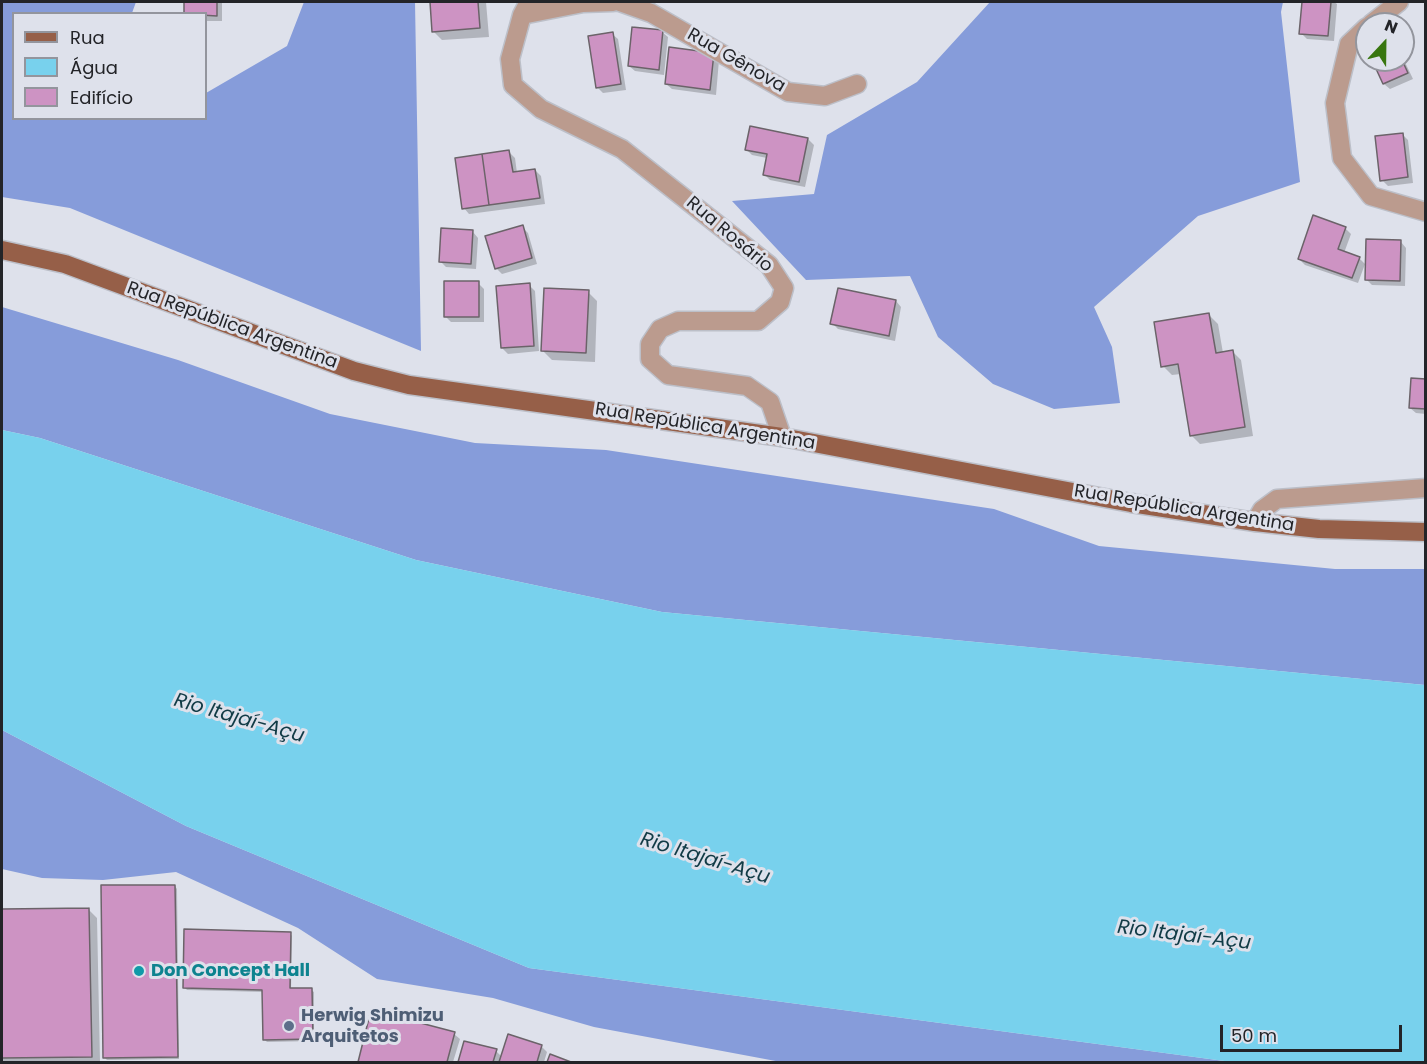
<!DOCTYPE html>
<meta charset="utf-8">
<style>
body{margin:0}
#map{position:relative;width:1427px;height:1064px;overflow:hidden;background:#dee1eb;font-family:Poppins,sans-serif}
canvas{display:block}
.frame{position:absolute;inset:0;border:3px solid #232428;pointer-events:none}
.legend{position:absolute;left:12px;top:12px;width:195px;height:108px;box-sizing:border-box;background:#dee1eb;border:2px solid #93959d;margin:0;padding:8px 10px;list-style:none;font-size:18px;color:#232428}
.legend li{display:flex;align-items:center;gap:12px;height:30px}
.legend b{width:30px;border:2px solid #93959d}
.north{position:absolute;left:1355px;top:12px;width:60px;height:60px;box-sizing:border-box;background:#dee1eb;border:2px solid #93959d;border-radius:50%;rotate:22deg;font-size:16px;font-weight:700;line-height:24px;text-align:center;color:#232428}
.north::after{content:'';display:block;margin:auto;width:21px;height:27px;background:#38760f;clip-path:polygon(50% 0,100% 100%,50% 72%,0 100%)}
.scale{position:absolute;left:1220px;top:1025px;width:182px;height:27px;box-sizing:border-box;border:3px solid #232428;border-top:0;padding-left:8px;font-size:18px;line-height:21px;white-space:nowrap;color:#232428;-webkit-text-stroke:4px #dee1eb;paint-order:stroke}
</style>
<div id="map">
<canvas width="1427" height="1064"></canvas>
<div class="frame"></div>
<ul class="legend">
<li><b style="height:8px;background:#965f48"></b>Rua</li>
<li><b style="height:16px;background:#78d1ed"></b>Água</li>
<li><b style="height:16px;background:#cd93c3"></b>Edifício</li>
</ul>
<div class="north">N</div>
<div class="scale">50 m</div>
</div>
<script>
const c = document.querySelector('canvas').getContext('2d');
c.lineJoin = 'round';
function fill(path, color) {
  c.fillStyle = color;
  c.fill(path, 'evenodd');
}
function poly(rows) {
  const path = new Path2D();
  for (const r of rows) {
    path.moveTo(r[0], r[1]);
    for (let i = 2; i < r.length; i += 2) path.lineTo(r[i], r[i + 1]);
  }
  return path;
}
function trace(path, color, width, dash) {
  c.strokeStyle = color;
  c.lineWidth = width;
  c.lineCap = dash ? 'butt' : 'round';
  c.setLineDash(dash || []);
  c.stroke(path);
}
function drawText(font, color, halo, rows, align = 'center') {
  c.font = font + ' Poppins,sans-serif';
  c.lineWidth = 6;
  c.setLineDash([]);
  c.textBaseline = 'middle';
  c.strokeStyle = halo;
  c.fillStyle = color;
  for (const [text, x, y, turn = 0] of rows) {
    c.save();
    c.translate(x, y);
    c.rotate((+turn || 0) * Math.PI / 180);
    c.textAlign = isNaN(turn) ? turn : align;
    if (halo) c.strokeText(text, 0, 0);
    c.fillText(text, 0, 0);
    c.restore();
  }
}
fill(poly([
 [2,2,136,2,132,13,14,14,14,118,206,118,206,93,287,46,304,2,415,2,421,351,70,208,2,197],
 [990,2,1283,2,1281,12,1300,182,1198,216,1094,307,1112,347,1120,403,1054,409,993,384,938,337,910,276,806,280,732,201,814,194,827,135,917,82],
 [2,307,178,360,330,414,475,443,606,450,994,509,1099,546,1335,569,1425,569,1425,685,662,612,416,560,40,438,2,430],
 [2,730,186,826,529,968,1232,1062,781,1062,594,1027,493,998,377,979,298,928,176,872,103,880,42,878,2,869]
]), '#869cda');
fill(poly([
 [2,430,40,438,416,560,662,612,1425,685,1425,1062,1232,1062,529,968,186,826,2,730]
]), '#78d1ed');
fill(poly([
 [185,2,222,2,222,21,206,21,206,14,185,14],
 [431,2,486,2,489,37,442,40,433,31],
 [1304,2,1334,2,1337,4,1334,41,1307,39,1301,33],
 [662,32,668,37,664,75,635,71,629,66],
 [612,34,618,39,626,90,603,93,597,87],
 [671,48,719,60,716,95,672,89,666,84],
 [1403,58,1413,79,1390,89,1384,84,1374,60,1403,60],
 [1402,134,1408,140,1413,183,1388,186,1382,180],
 [808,139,814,145,805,187,770,180,764,174,767,158,752,155,747,150],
 [509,152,515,158,517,173,535,170,541,176,545,204,469,214,464,208],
 [522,227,528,233,537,264,502,274,496,268],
 [1345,228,1351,234,1344,253,1359,258,1365,264,1358,283,1305,265,1299,259],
 [473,232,478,238,476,269,446,267,441,262],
 [1401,242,1406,248,1405,286,1372,285,1366,279],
 [478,283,484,289,484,322,451,322,446,317],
 [529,285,535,291,539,351,508,354,502,348],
 [588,292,597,301,595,362,552,360,543,351],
 [896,301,901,307,895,341,838,329,832,323],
 [1209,315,1218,324,1223,353,1232,351,1241,360,1253,436,1200,444,1191,435,1181,374,1172,375,1163,366],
 [1426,380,1426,414,1416,413,1410,408],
 [175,886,177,889,179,1059,107,1060,104,1057],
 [88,909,97,918,100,1062,2,1062,2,911],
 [290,933,292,936,291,990,311,990,314,992,314,1041,267,1042,264,1039,264,992,187,990,185,988],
 [372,1012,454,1034,460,1039,453,1062,359,1062],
 [465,1042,496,1051,502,1057,541,1046,547,1052,544,1062,460,1062]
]), '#0003');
const building = poly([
 [184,2,217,2,217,16,184,14,184,2],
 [430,2,478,2,480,28,432,32,430,2],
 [1302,2,1331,2,1328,36,1299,34,1302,2],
 [632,27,663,30,659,70,628,66,632,27],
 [613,32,621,84,596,88,588,36,613,32],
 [669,47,714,53,710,90,665,84,669,47],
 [1372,60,1402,60,1408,73,1383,84,1372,60],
 [750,126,808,138,799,182,763,175,767,154,745,150,750,126],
 [1403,133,1408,177,1380,181,1375,136,1403,133],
 [509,150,513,172,535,169,540,198,489,205,482,154,509,150],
 [482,154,489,205,462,209,455,158,482,154],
 [1313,215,1346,227,1338,249,1360,257,1352,278,1298,259,1313,215],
 [523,225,532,258,495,269,485,236,523,225],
 [441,228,473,230,471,264,439,262,441,228],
 [1366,239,1401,240,1400,281,1365,280,1366,239],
 [444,281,479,281,479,317,444,317,444,281],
 [530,283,534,346,501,348,496,286,530,283],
 [544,288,589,290,586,353,541,351,544,288],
 [838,288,896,300,889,336,830,324,838,288],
 [1209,313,1216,353,1233,350,1245,427,1190,436,1178,364,1161,367,1154,322,1209,313],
 [1411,378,1426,379,1426,409,1409,408,1411,378],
 [101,885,175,885,178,1057,103,1058,101,885],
 [89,908,92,1057,2,1058,2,909,89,908],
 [184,929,291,932,290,988,312,988,313,1039,263,1040,262,990,183,988,184,929],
 [371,1010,455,1032,447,1062,358,1062,371,1010],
 [508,1034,542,1045,537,1062,499,1062,508,1034],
 [464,1041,497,1049,493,1062,458,1062,464,1041],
 [550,1054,571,1062,547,1062,550,1054]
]);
fill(building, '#cd93c3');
trace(building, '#6b6369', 1.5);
const street = poly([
 [529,2,522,15,510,59,513,85,541,109,622,149,769,265,784,288,780,302,758,321,678,321,660,329,650,344,650,359,668,375,747,386,770,402,782,437],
 [620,2,651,13,788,92,825,96,857,84],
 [522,15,583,3,613,2],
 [1371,24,1399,2],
 [1367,27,1349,44,1335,103,1342,158,1371,196,1426,212],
 [1255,522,1262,510,1277,499,1426,488]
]);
const primary = poly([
 [2,250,65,264,354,371,409,385,782,437,1131,503,1255,522,1319,529,1426,532]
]);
trace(street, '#bcbfc8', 21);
trace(primary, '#bcbfc8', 21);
trace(street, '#bb9b8e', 18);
trace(primary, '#965f48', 18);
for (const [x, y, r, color] of [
 [139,971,6,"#0f9aa8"],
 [289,1026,6,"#5c6f8a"]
]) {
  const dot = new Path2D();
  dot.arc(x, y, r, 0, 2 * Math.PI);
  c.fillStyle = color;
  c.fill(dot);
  trace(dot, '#dee1eb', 2);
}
drawText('18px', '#232428', '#dee1eb', [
 ["Rua Gênova",736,61,30],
 ["Rua Rosário",729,235,40],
 ["Rua República Argentina",232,326,20],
 ["Rua República Argentina",705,427,9],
 ["Rua República Argentina",1184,509,9]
]);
drawText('bold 18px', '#0d838f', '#dee1eb', [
 ["Don Concept Hall",151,971]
], 'left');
drawText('bold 18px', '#4e5e75', '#dee1eb', [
 ["Herwig Shimizu",301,1016],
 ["Arquitetos",301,1037]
], 'left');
drawText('italic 20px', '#113b46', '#dee1eb', [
 ["Rio Itajaí-Açu",239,719,16],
 ["Rio Itajaí-Açu",705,859,17],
 ["Rio Itajaí-Açu",1184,936,7]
]);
</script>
